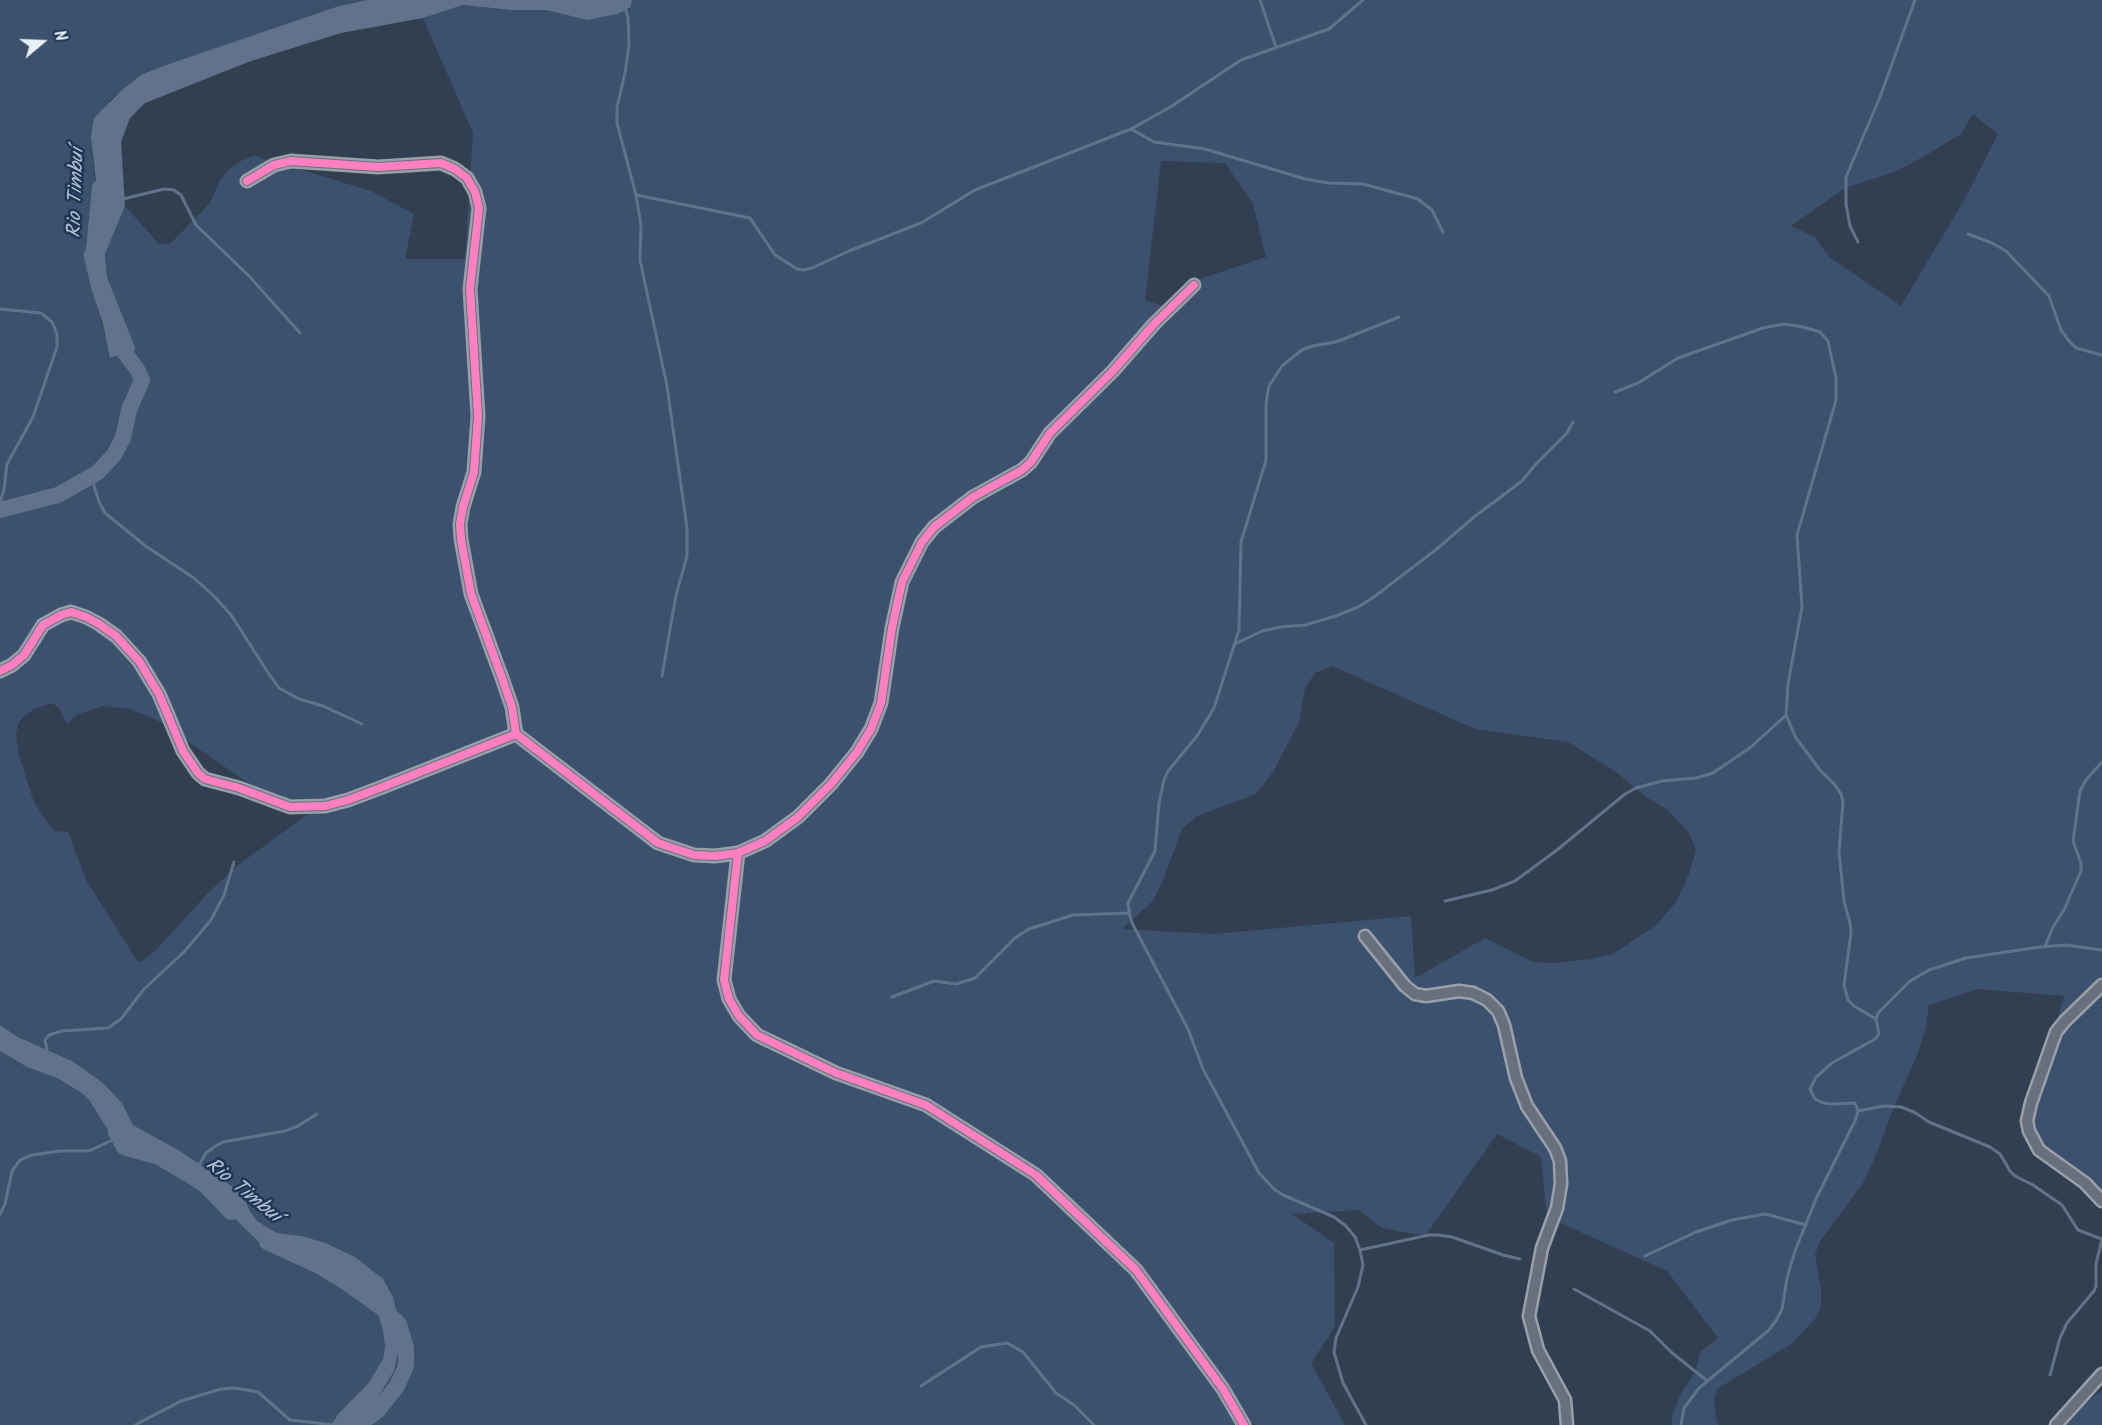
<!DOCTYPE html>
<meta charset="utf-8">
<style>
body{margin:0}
#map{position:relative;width:2102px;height:1425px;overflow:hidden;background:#323f50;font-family:Kalam,sans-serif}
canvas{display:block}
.north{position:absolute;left:12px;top:12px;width:60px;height:60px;-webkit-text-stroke:4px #1d3557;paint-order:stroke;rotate:71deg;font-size:16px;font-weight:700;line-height:24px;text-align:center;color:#e8f1f8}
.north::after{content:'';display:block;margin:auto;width:21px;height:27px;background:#e8f1f8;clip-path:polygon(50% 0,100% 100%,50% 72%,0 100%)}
</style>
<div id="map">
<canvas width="2102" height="1425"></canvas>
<div class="north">N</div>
</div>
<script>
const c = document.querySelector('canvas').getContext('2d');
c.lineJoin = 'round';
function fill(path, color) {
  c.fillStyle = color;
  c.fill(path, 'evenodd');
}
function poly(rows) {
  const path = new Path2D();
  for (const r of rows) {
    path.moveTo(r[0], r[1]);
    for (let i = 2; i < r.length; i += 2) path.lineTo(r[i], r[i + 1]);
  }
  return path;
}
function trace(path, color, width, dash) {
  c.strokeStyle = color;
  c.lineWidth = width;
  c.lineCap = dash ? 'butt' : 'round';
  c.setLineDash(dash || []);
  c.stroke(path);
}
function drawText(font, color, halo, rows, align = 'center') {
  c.font = font + ' Kalam,sans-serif';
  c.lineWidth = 5;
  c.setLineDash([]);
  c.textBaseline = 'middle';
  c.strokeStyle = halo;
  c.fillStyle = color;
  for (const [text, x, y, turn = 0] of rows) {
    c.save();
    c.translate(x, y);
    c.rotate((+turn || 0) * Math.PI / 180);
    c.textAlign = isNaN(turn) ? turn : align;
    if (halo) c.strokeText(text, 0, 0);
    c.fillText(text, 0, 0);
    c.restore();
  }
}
fill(poly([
 [0,0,367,0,339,6,163,66,141,75,109,101,92,152,98,199,97,227,92,240,83,254,111,358,123,354,132,359,135,347,107,277,105,254,125,206,159,244,170,244,210,203,220,180,230,168,246,158,256,156,371,191,414,214,405,259,465,259,473,133,423,18,463,5,511,10,546,10,587,20,631,8,632,0,2102,0,2102,1202,2098,1195,2024,1135,2064,996,1978,989,1929,1005,1926,1027,1918,1053,1894,1107,1874,1160,1863,1183,1819,1243,1815,1255,1821,1289,1821,1307,1815,1319,1791,1344,1717,1389,1714,1400,1717,1422,1719,1425,1672,1425,1672,1416,1680,1395,1695,1372,1700,1352,1718,1338,1667,1271,1547,1217,1541,1157,1497,1134,1425,1236,1382,1228,1359,1210,1292,1214,1334,1243,1335,1327,1311,1363,1345,1425,1255,1425,1254,1423,1253,1425,363,1425,366,1417,394,1371,400,1334,355,1257,326,1243,302,1236,277,1233,257,1221,250,1211,246,1202,236,1189,180,1151,133,1125,122,1103,103,1083,74,1062,18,1037,0,1025],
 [1973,114,1998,134,1967,195,1901,306,1829,257,1815,237,1791,226,1845,188,1897,171,1923,157,1961,134],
 [1161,161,1225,163,1253,204,1266,257,1194,281,1173,309,1145,300],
 [1332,666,1475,729,1568,742,1616,772,1646,797,1668,810,1689,833,1696,850,1689,874,1676,902,1656,925,1613,954,1590,959,1556,963,1532,962,1485,938,1415,978,1411,916,1214,934,1122,929,1153,901,1163,880,1182,829,1197,816,1256,794,1273,772,1299,722,1305,688,1315,673],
 [52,703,59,708,67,724,76,715,103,706,129,709,157,720,284,808,308,814,238,865,208,893,156,950,141,962,136,959,86,880,68,832,55,831,47,822,34,802,19,756,16,734,18,724,23,717,34,709],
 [0,1051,27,1067,59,1079,83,1094,89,1100,119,1146,158,1155,197,1177,215,1194,233,1217,263,1246,295,1253,325,1273,355,1287,367,1295,377,1311,383,1331,385,1346,383,1359,368,1384,339,1413,331,1425,0,1425],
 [2102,1391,2102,1425,2063,1425,2086,1402]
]), '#3c516d');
fill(poly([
 [367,0,632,0,631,7,617,14,587,20,546,10,511,10,463,5,423,18,341,33,251,61,145,103,130,118,121,142,125,206,105,254,107,277,135,347,132,359,123,354,110,358,103,324,92,291,83,254,92,240,98,216,98,199,91,136,94,118,122,90,141,75,163,66,339,6],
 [0,1025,18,1037,74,1062,103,1083,122,1103,133,1125,180,1151,236,1189,246,1202,250,1211,257,1221,277,1233,302,1236,326,1243,355,1257,383,1279,393,1297,398,1317,400,1334,398,1352,394,1371,366,1417,363,1425,331,1425,339,1413,368,1384,383,1359,385,1346,383,1331,377,1311,367,1295,355,1287,325,1273,295,1253,263,1246,233,1217,203,1182,187,1170,158,1155,118,1146,89,1100,83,1094,59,1079,27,1067,0,1051]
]), '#60738a');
trace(poly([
 [1260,0,1276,47],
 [625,8,628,17,629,45,625,73,617,107,617,123,636,195,641,225,640,260,667,386,687,528,687,556,676,595,662,676],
 [1131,129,1154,142,1205,149,1305,179,1328,183,1363,184,1418,199,1432,210,1443,232],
 [636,195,750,218,775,255,797,269,804,270,812,268,849,251,921,223,975,190,1131,129,1172,106,1241,60,1329,29,1363,0],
 [123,199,164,189,174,190,181,195,196,225,249,276,300,333],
 [1968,234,1992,243,2006,251,2049,296,2061,330,2069,341,2076,348,2102,355],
 [1858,242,1850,226,1846,204,1846,177,1880,97,1915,0],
 [0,309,41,313,52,322,57,334,57,347,33,417,7,464,4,490,0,502],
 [1615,392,1638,383,1678,358,1763,328,1784,324,1803,327,1820,332,1828,341,1836,378,1836,400,1797,535,1802,607,1788,684,1786,715,1796,738,1820,770,1835,785,1841,794,1843,802,1839,852,1844,901,1850,923,1851,933,1844,985,1848,1000,1854,1006,1876,1019],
 [91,476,99,502,105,513,147,547,194,578,215,597,231,615,267,671,279,688,299,699,323,706,362,724],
 [1235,644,1262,631,1281,627,1305,625,1336,616,1358,607,1374,597,1438,548,1474,517,1522,481,1535,465,1567,433,1573,422],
 [1445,901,1492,890,1515,881,1557,850,1625,794,1636,788,1662,781,1696,778,1713,773,1751,747,1786,715],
 [2045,946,2053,927,2064,910,2081,871,2081,863,2073,841,2080,791,2086,780,2102,762],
 [892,997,934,981,956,984,975,978,1015,938,1029,929,1073,915,1129,913],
 [47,1050,45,1040,49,1035,62,1031,108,1028,121,1019,144,989,184,952,211,920,224,895,234,862],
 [1858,1111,1884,1106,1901,1107,1914,1112,1929,1122,1990,1147,2000,1154,2010,1171,2015,1176,2033,1185,2062,1205,2078,1230,2102,1239],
 [199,1166,205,1154,214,1147,223,1142,285,1131,298,1126,317,1114],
 [0,1214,5,1204,12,1171,20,1160,32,1155,60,1151,89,1151,117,1138],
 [1360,1250,1429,1235,1438,1235,1452,1237,1503,1255,1520,1259],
 [1645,1256,1696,1232,1732,1220,1765,1214,1806,1225],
 [1574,1289,1650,1331,1671,1352,1706,1380],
 [2050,1375,2060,1338,2067,1323,2094,1291,2096,1286,2096,1264,2102,1239],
 [921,1386,981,1347,1007,1343,1023,1352,1056,1393,1074,1405,1094,1425],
 [135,1425,181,1401,221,1389,235,1388,258,1392,290,1420,334,1425],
 [1366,1425,1343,1383,1334,1352,1336,1338,1358,1287,1363,1265,1360,1250,1355,1237,1346,1226,1334,1217,1283,1195,1275,1190,1259,1173,1203,1069,1188,1029,1133,925,1130,917,1128,903,1155,851,1159,803,1164,780,1168,771,1197,736,1214,708,1239,630,1241,542,1266,460,1266,403,1269,386,1282,366,1302,350,1312,346,1336,342,1399,317],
 [1681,1425,1684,1408,1699,1388,1769,1330,1777,1319,1782,1309,1787,1278,1795,1251,1816,1199,1855,1121,1858,1111,1855,1103,1832,1104,1823,1103,1815,1099,1810,1089,1816,1077,1832,1063,1875,1039,1879,1034,1876,1019,1878,1013,1910,981,1929,970,1966,958,2040,947,2066,945,2102,950]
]), '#60738a', 3);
trace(poly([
 [94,249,100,188],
 [0,510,58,495,97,473,114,455,123,438,129,410,142,380,137,369,114,339],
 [116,1132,124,1147,159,1157,193,1177,206,1186,231,1212],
 [267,1242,319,1266,347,1283,382,1308,399,1324,406,1348,406,1366,402,1375,397,1386,379,1409,371,1416,354,1425]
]), '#60738a', 16);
const minor = poly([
 [247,181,274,165,291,161,378,167,441,163,455,169,467,178,475,192,479,208,470,289,478,416,474,472,463,507,460,524,461,539,471,594,502,678,512,707,516,734],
 [0,671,12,665,24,655,43,625,61,615,71,612,86,617,99,624,116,636,139,661,159,694,183,751,198,773,205,779,239,788,290,807,325,806,348,800,380,788,516,734,658,843,694,855,715,856,738,853,765,841,798,817,831,784,857,752,871,729,881,703,892,628,902,582,922,542,934,527,973,497,1022,470,1031,462,1050,433,1112,372,1154,324,1194,285],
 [738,853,724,980,729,999,739,1016,757,1035,836,1073,926,1105,1036,1175,1136,1270,1223,1389,1244,1425],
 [1365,936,1405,986,1415,994,1426,996,1459,991,1473,993,1487,1000,1498,1011,1504,1025,1516,1078,1527,1106,1555,1148,1560,1161,1561,1184,1557,1208,1542,1248,1529,1316,1538,1350,1565,1400,1567,1425],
 [2102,985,2065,1021,2056,1032,2031,1103,2027,1121,2029,1131,2039,1150,2085,1183,2102,1201],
 [2056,1425,2102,1374]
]);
trace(minor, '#99a0aa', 15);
trace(minor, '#67707b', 10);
trace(poly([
 [247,181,274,165,291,161,378,167,441,163,455,169,467,178,475,192,479,208,470,289,478,416,474,472,463,507,460,524,461,539,471,594,502,678,512,707,516,734],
 [0,671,12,665,24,655,43,625,61,615,71,612,86,617,99,624,116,636,139,661,159,694,183,751,198,773,205,779,239,788,290,807,325,806,348,800,380,788,516,734,658,843,694,855,715,856,738,853,765,841,798,817,831,784,857,752,871,729,881,703,892,628,902,582,922,542,934,527,973,497,1022,470,1031,462,1050,433,1112,372,1154,324,1194,285],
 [738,853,724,980,729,999,739,1016,757,1035,836,1073,926,1105,1036,1175,1136,1270,1223,1389,1244,1425]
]), '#ff80c0', 8);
drawText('italic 20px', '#b4c1ce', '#1d3557', [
 ["Rio Timbuí",78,193,-88],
 ["Rio Timbuí",242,1192,39]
]);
</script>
